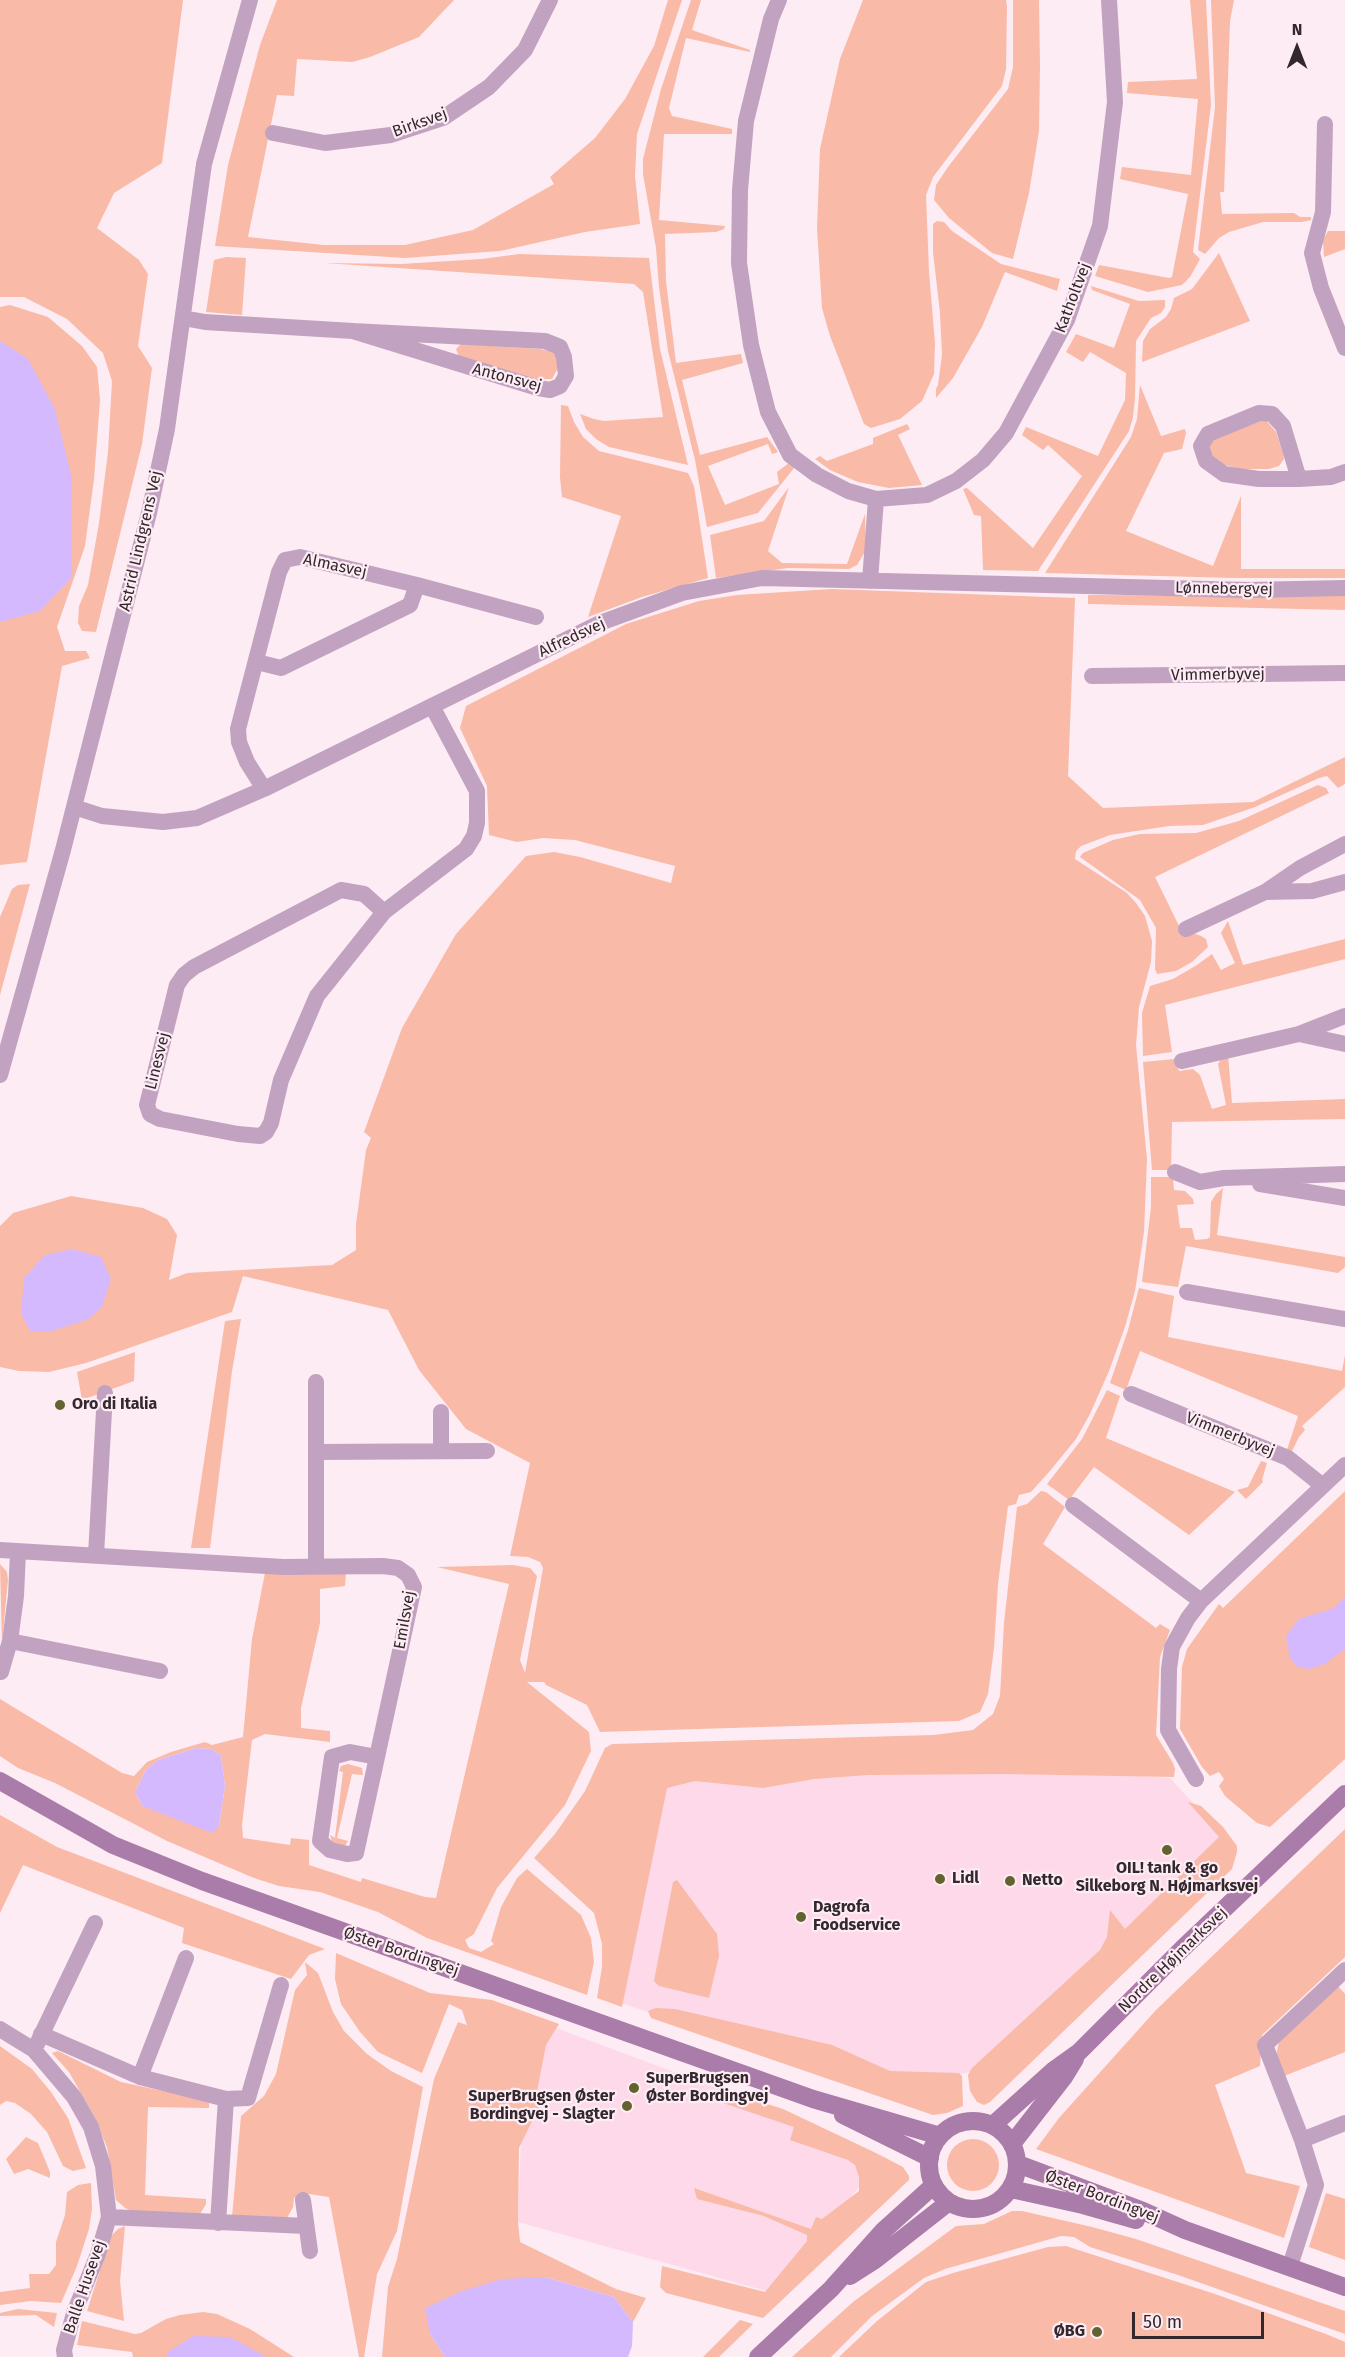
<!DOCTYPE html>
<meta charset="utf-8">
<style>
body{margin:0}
#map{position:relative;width:1345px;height:2357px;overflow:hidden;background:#fdecf3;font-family:"Fira Sans",sans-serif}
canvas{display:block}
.north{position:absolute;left:1267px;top:18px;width:60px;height:60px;-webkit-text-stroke:4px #fdecf3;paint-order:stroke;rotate:0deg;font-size:16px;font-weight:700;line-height:24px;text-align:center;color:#32282d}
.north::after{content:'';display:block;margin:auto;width:21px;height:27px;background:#32282d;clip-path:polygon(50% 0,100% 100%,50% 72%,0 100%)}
.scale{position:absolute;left:1132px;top:2312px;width:132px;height:27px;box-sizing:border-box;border:3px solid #32282d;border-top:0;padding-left:8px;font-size:18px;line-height:21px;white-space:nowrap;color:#32282d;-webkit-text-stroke:4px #fdecf3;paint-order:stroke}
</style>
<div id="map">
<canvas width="1345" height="2357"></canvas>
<div class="north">N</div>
<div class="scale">50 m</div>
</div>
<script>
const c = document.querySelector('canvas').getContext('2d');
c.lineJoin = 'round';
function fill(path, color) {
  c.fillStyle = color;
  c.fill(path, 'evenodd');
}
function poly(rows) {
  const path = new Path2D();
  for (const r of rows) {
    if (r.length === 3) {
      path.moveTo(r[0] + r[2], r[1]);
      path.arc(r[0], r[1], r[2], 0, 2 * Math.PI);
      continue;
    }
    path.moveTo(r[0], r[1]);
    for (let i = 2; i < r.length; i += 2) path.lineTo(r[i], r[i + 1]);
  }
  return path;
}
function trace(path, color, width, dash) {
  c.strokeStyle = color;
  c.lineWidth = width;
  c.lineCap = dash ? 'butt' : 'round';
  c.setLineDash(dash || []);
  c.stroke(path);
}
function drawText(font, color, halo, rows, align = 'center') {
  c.font = font + ' "Fira Sans",sans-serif';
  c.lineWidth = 4.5;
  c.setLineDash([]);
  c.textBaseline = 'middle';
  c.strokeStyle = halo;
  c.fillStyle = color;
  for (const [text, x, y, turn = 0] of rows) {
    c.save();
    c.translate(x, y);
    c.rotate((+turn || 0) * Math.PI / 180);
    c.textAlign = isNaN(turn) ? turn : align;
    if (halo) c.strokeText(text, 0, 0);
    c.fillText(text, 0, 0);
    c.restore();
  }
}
fill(poly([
 [860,1757,1170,1778,1223,1836,980,2070,893,2088,620,2003,661,1775],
 [548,2025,741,2097,867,2152,872,2172,770,2292,518,2222,523,2090]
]), '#fdd9e9');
fill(poly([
 [0,0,183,0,162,163,114,193,97,228,139,260,148,274,138,346,152,368,142,444,96,632,82,631,78,623,79,606,88,585,99,523,108,452,112,381,103,353,67,319,24,297,0,297],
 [277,0,454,0,419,37,370,57,352,62,297,59,294,96,277,95,248,237,324,245,405,245,473,230,554,184,550,177,595,138,625,99,654,46,668,0,682,0,637,134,635,176,640,224,585,232,500,251,405,258,215,246,228,165,260,45],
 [691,0,701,0,692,30,750,50,750,52,686,38,669,108,672,116,732,129,732,134,664,134,659,220,725,226,724,229,716,232,665,234,666,281,676,363,741,354,743,363,682,380,700,455,767,437,778,452,772,454,768,444,708,466,725,505,779,484,777,472,789,463,794,468,758,513,707,527,695,460,668,351,659,287,656,248,643,174,643,159,661,89],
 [863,0,1006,0,1007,6,1006,69,1002,86,933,177,926,195,929,272,935,343,934,374,922,401,900,419,871,428,864,424,830,336,822,308,817,228,820,149,840,59],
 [1013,0,1039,0,1040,66,1039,131,1029,193,1013,259,992,253,949,218,934,200,936,185,948,167,1008,89,1013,67],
 [1190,0,1206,0,1211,105,1193,252,1200,259,1190,277,1182,285,1148,292,1095,276,1099,265,1169,278,1172,277,1188,194,1120,179,1122,167,1191,175,1198,99,1127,93,1128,82,1197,79],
 [1211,0,1234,0,1230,21,1224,192,1220,192,1222,214,1294,213,1300,217,1311,217,1311,220,1302,222,1263,222,1229,232,1219,238,1205,254,1198,250,1215,107],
 [937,221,944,222,952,231,1001,264,1060,279,1057,291,1005,272,982,327,953,378,936,398,936,389,938,385,942,355,940,313,933,252,933,224],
 [1328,231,1345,231,1345,249,1324,257,1323,240],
 [1219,253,1250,321,1142,362,1143,341,1150,329,1166,317,1171,309,1174,298,1192,289],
 [519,254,649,258,660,349,688,465,609,447,596,439,586,429,580,414,594,419,604,421,663,417,643,292,634,284,325,263,401,264,482,259],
 [226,257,246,258,242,315,206,312,214,260],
 [1091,286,1139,301,1165,300,1165,307,1161,313,1151,318,1136,341,1135,398,1133,417,1129,431,1038,571,983,570,981,516,974,515,963,489,967,488,1033,548,1082,476,1048,445,1043,450,1022,435,1026,427,1098,456,1125,400,1126,373,1090,352,1083,362,1066,352,1076,334,1114,348,1130,304,1092,290],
 [10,305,48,317,82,346,97,367,100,400,94,479,85,546,57,627,65,651,86,651,90,658,62,666,27,862,0,865,0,307],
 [461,344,540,349,553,352,558,358,559,366,552,379,536,379,459,357,456,349],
 [1140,385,1161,436,1185,429,1186,433,1182,449,1164,453,1126,531,1213,566,1241,496,1241,569,1345,569,1345,578,1234,578,1045,573,1131,437,1137,419],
 [561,405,568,406,574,422,583,437,599,451,688,473,694,486,708,578,642,597,588,617,621,516,562,497,560,477],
 [1265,419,1276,432,1283,453,1284,459,1279,466,1269,469,1242,469,1224,465,1211,458,1208,444,1211,438],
 [907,424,910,429,898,435,922,485,889,488,858,482,830,470,815,459,820,456,827,461,873,444,873,438],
 [789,487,768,551,782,563,847,564,865,514,866,550,857,565,849,569,788,568,716,578,710,535,764,521],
 [832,589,1075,598,1068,776,1103,808,1253,802,1345,757,1345,784,1338,788,1327,776,1319,778,1255,807,1203,825,1169,826,1110,835,1081,846,1076,851,1075,859,1127,893,1136,903,1145,916,1152,941,1151,962,1139,1007,1136,1045,1147,1159,1144,1232,1135,1291,1125,1327,1109,1371,1090,1414,1076,1439,1049,1472,1031,1492,1019,1495,1016,1504,1008,1506,998,1584,994,1648,988,1694,980,1712,959,1721,600,1732,587,1705,546,1685,544,1682,527,1682,589,1732,591,1751,565,1805,497,1888,474,1934,465,1940,469,1948,481,1952,494,1944,491,1941,501,1907,517,1878,527,1869,581,1915,591,1938,594,1962,587,1995,427,1938,378,1912,320,1892,279,1886,254,1878,167,1841,55,1783,18,1768,0,1756,0,1699,122,1773,134,1776,147,1762,171,1752,205,1742,212,1745,243,1737,252,1639,265,1573,346,1573,345,1586,320,1589,320,1623,301,1708,301,1728,330,1731,330,1742,265,1734,252,1740,242,1825,243,1838,290,1845,291,1838,309,1840,309,1865,361,1882,362,1878,425,1897,436,1898,509,1584,437,1567,513,1565,530,1568,537,1576,520,1660,525,1673,543,1568,540,1562,528,1557,510,1556,530,1463,466,1429,419,1370,388,1310,243,1276,232,1312,86,1363,49,1372,19,1371,0,1367,0,1226,13,1213,71,1196,143,1208,167,1219,177,1235,169,1280,187,1273,332,1265,356,1250,356,1224,366,1150,371,1138,364,1132,402,1028,456,934,526,856,554,852,580,857,671,883,675,866,575,840,543,838,517,842,489,835,487,786,460,728,466,706,626,624,699,601,737,595],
 [196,1748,212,1749,221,1756,225,1786,219,1826,142,1806,135,1792,146,1770,158,1760],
 [1088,595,1345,596,1345,610,1088,604],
 [1318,785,1326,788,1329,793,1155,877,1184,936,1193,933,1201,936,1206,939,1208,947,1192,962,1176,971,1157,974,1155,969,1156,928,1140,900,1080,857,1083,853,1113,840,1140,834,1196,833,1239,821],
 [30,884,0,995,0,917,12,889,18,885],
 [1228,921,1243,965,1345,939,1345,959,1165,1005,1172,1052,1143,1056,1142,1013,1150,986,1173,979,1197,965,1212,954,1221,970,1235,963,1221,933],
 [1228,1054,1232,1103,1345,1099,1345,1119,1172,1122,1171,1170,1152,1170,1143,1062,1175,1059,1179,1071,1193,1069,1200,1075,1212,1109,1226,1105,1218,1064,1223,1056],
 [1151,1177,1173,1177,1174,1190,1185,1191,1193,1199,1194,1204,1177,1205,1180,1228,1192,1228,1195,1240,1207,1239,1210,1237,1211,1202,1216,1194,1223,1188,1217,1235,1345,1257,1345,1267,1338,1273,1186,1246,1178,1287,1142,1282,1151,1207],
 [1139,1288,1174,1296,1168,1337,1342,1371,1345,1355,1345,1387,1302,1426,1305,1430,1299,1437,1290,1455,1286,1453,1298,1416,1140,1351,1126,1390,1110,1383,1128,1330],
 [241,1319,232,1371,210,1548,191,1548,225,1321],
 [135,1352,134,1381,82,1400,77,1372],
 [1107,1390,1120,1396,1106,1438,1235,1492,1189,1535,1094,1467,1069,1500,1047,1484,1082,1439],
 [1261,1461,1267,1463,1262,1480,1263,1482,1246,1499,1237,1490,1248,1487],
 [1041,1491,1046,1492,1065,1507,1043,1544,1156,1628,1160,1624,1170,1630,1160,1657,1156,1735,1173,1763,1175,1769,1174,1777,1004,1774,868,1775,814,1779,763,1788,695,1781,667,1788,622,2007,597,1998,602,1967,602,1944,594,1913,534,1858,555,1834,585,1791,605,1748,612,1744,934,1735,973,1730,993,1714,1000,1696,1004,1623,1017,1507,1027,1504],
 [1345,1491,1345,1759,1270,1827,1257,1823,1225,1796,1219,1786,1224,1779,1219,1772,1210,1776,1202,1767,1180,1729,1182,1667,1187,1649,1219,1604,1223,1608],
 [0,1564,7,1572,8,1580,2,1643],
 [348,1764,362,1768,363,1775,352,1774,337,1838,348,1841,344,1848,333,1844,330,1835,335,1838,343,1772,339,1771,341,1766],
 [1188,1802,1201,1806,1223,1827,1237,1846,1237,1852,1232,1869,990,2102,984,2105,977,2102,970,2091,968,2075,972,2068,1100,1950,1107,1937,1110,1910,1125,1929,1219,1837],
 [0,1815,57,1847,325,1949,309,1955,291,1979,182,1943,184,1928,23,1865,0,1913],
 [1345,1829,1345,1957,1262,2035,1260,2066,1215,2085,1246,2173,1300,2186,1284,2238,1036,2149,1059,2118,1156,2010],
 [677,1880,717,1934,719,1956,709,1998,659,1986,654,1981,673,1882],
 [336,1953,430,1993,492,2000,559,2024,546,2045,536,2096,541,2103,519,2148,518,2222,520,2242,616,2289,646,2298,633,2322,614,2297,545,2277,430,2334,445,2357,382,2357,388,2287,397,2259,434,2079,458,2022,467,2025,462,2010,449,2004,422,2073,378,2052,360,2032,341,2004,335,1979],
 [305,1962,318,1973,333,2012,344,2031,367,2054,391,2071,423,2087,397,2231,377,2274,364,2357,359,2357,329,2197,309,2194,294,2198,293,2207,287,2218,232,2217,241,2116,264,2096,276,2074,295,1990,307,1975],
 [1337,1985,1345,1994,1345,2052,1284,2076,1276,2056,1279,2041],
 [656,2008,675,2009,832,2045,890,2071,959,2073,962,2076,963,2106,947,2113,933,2115,651,2018,648,2011],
 [0,2046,32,2069,51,2092,68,2118,86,2168,73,2171,63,2166,47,2132,31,2114,15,2103,6,2101,0,2105],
 [58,2051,121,2082,209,2101,209,2108,148,2107,145,2195,206,2199,206,2204,200,2214,132,2211,125,2208,116,2200,107,2147,95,2118,69,2072,52,2053],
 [733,2093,783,2109,876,2153,903,2167,909,2176,909,2180,763,2318,666,2293,660,2287,662,2266,765,2292,807,2241,807,2235,764,2216,697,2199,694,2188,811,2229,816,2217,822,2219,859,2191,859,2177,855,2165,848,2160,790,2140,794,2127,723,2103,725,2098],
 [26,2137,38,2143,50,2172,50,2178,28,2169,14,2174,6,2159],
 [973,2165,26],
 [91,2183,92,2209,89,2229,77,2266,61,2303,31,2301,0,2305,0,2292,30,2288,29,2274,49,2274,56,2265,56,2242,65,2215,67,2192,78,2185],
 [1326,2193,1345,2199,1345,2260,1309,2247],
 [1012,2211,1022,2211,1092,2227,1136,2239,1345,2311,1345,2334,1178,2275,1090,2247,1074,2237,1061,2236,945,2269,924,2278,872,2316,831,2357,792,2357,853,2302,956,2226,984,2224],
 [125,2226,120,2281,124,2321,87,2311,111,2236,118,2229],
 [1066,2246,1218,2295,1326,2334,1345,2342,1345,2357,839,2357,877,2321,926,2282,953,2273,1048,2247],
 [18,2309,57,2313,54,2327,36,2315,0,2316,0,2313],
 [203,2312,217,2314,250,2329,294,2357,133,2357,132,2352,77,2345,82,2321,135,2334,141,2333,166,2319,180,2315],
 [740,2320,753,2324,719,2357,703,2357]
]), '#f9baa7');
fill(poly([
 [0,341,28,359,55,409,72,479,72,577,40,611,0,622],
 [72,1249,101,1257,111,1279,102,1307,89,1319,52,1331,31,1332,21,1314,24,1278,45,1255],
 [1345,1597,1345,1649,1325,1664,1310,1669,1298,1667,1290,1658,1286,1636,1299,1619,1334,1608],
 [196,1748,212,1749,221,1756,225,1786,219,1826,212,1833,142,1806,135,1792,146,1770,158,1760],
 [545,2277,614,2297,633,2322,632,2346,628,2357,445,2357,430,2334,425,2308,462,2291,502,2279],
 [193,2336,230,2337,266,2357,167,2357,168,2352]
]), '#d5b9fe');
trace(poly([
 [779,0,771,19,746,121,740,190,739,263,751,345,768,412,790,455,817,475,848,491,876,499,927,495,956,481,983,460,1006,433,1067,320,1100,226,1115,102,1109,0],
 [1325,124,1323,212,1312,253,1321,288,1345,348],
 [273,133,325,143,391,135,443,118,489,87,525,50,550,0],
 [183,318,205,322,353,331,538,388,550,390,560,386,566,376,564,357,560,347,545,341,353,331],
 [1299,479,1283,426,1272,414,1259,413,1208,434,1201,446,1206,461,1224,474,1259,479,1299,479,1331,477,1345,472],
 [870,581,876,499],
 [257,662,281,668,410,605,417,585],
 [1092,676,1345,673],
 [264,789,247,762,239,742,238,729,279,572,285,560,300,557,417,585,536,617],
 [74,807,102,816,163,822,197,818,264,789,600,623,682,593,762,578,1248,590,1345,588],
 [1265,892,1312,891,1345,882],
 [384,912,364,894,341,890,194,967,184,975,177,985,147,1105,150,1114,160,1119,238,1134,260,1136,266,1132,271,1123,281,1080,317,996,384,912,466,849,474,836,477,823,477,791,432,706],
 [1186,929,1265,892,1300,868,1345,844],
 [1299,1034,1345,1044],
 [1182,1061,1299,1034,1345,1016],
 [0,1075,63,850,149,513,167,429,204,164,250,0],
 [1175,1172,1200,1182,1224,1178,1345,1174],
 [1260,1184,1345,1198],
 [1187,1292,1345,1319],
 [316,1382,316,1566],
 [1131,1394,1288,1458,1323,1486],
 [441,1412,441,1451],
 [316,1452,487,1451],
 [1073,1505,1201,1601],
 [0,1550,283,1567,383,1566,398,1568,408,1575,414,1587,377,1757,356,1853,347,1854,330,1850,320,1841,332,1757,350,1752,377,1757],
 [96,1555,105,1393],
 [10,1641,160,1671],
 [1,1672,10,1641,16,1596,18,1552],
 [1196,1779,1168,1730,1169,1669,1172,1647,1188,1618,1201,1601,1345,1465],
 [0,2029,34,2050,74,2097,91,2127,103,2166,109,2217,98,2254,74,2313,64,2350,65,2357],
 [41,2034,140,2077,226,2099,248,2098,281,1985],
 [37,2044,95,1923],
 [140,2077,186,1958],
 [1302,2140,1345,2123],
 [303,2200,310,2251],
 [109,2217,306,2226],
 [218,2223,226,2099],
 [1290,2266,1316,2185,1302,2140,1265,2045,1345,1970]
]), '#c2a2c1', 16);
trace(poly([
 [0,1781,113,1845,202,1881,813,2099,940,2136],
 [843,2115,930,2158],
 [973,2165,44],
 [993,2125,1054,2070,1079,2052,1182,1949,1345,1794],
 [1012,2144,1064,2077,1075,2059],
 [1018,2164,1143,2211,1185,2230,1345,2287],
 [1011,2189,1083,2205,1136,2220],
 [850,2276,875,2260,949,2202],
 [758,2357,831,2289,883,2231,934,2185]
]), '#a97ca9', 18);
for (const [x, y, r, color] of [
 [60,1405,6,"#64622f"],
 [1167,1850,6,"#64622f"],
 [940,1879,6,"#64622f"],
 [1010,1881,6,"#64622f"],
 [801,1917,6,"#64622f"],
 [634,2088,6,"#64622f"],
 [627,2106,6,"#64622f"],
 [1097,2332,6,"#64622f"]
]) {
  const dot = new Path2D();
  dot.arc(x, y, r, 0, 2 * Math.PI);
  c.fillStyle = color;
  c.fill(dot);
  trace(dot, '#fdecf3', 2);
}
drawText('16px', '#32282d', '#fdecf3', [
 ["Birksvej",420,123,-20],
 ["Katholtvej",1073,298,-69],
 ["Antonsvej",507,378,15],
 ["Astrid Lindgrens Vej",141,541,-77],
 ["Almasvej",335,566,12],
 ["Lønnebergvej",1224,589,1],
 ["Alfredsvej",572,638,-25],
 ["Vimmerbyvej",1218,675,-1],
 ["Linesvej",158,1061,-76],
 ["Vimmerbyvej",1230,1435,22],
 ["Emilsvej",405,1620,-80],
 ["Øster Bordingvej",401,1952,19],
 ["Nordre Højmarksvej",1173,1960,-44],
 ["Øster Bordingvej",1102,2197,21],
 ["Balle Husevej",85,2287,-71]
]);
drawText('bold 16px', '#32282d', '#fdecf3', [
 ["Oro di Italia",72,1405],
 ["OIL! tank & go",1167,1869,"center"],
 ["Silkeborg N. Højmarksvej",1167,1887,"center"],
 ["Lidl",952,1879],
 ["Netto",1022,1881],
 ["Dagrofa",813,1908],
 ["Foodservice",813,1926],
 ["SuperBrugsen",646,2079],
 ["Øster Bordingvej",646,2097],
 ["SuperBrugsen Øster",615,2097,"right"],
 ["Bordingvej - Slagter",615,2115,"right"],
 ["ØBG",1085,2332,"right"]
], 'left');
</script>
